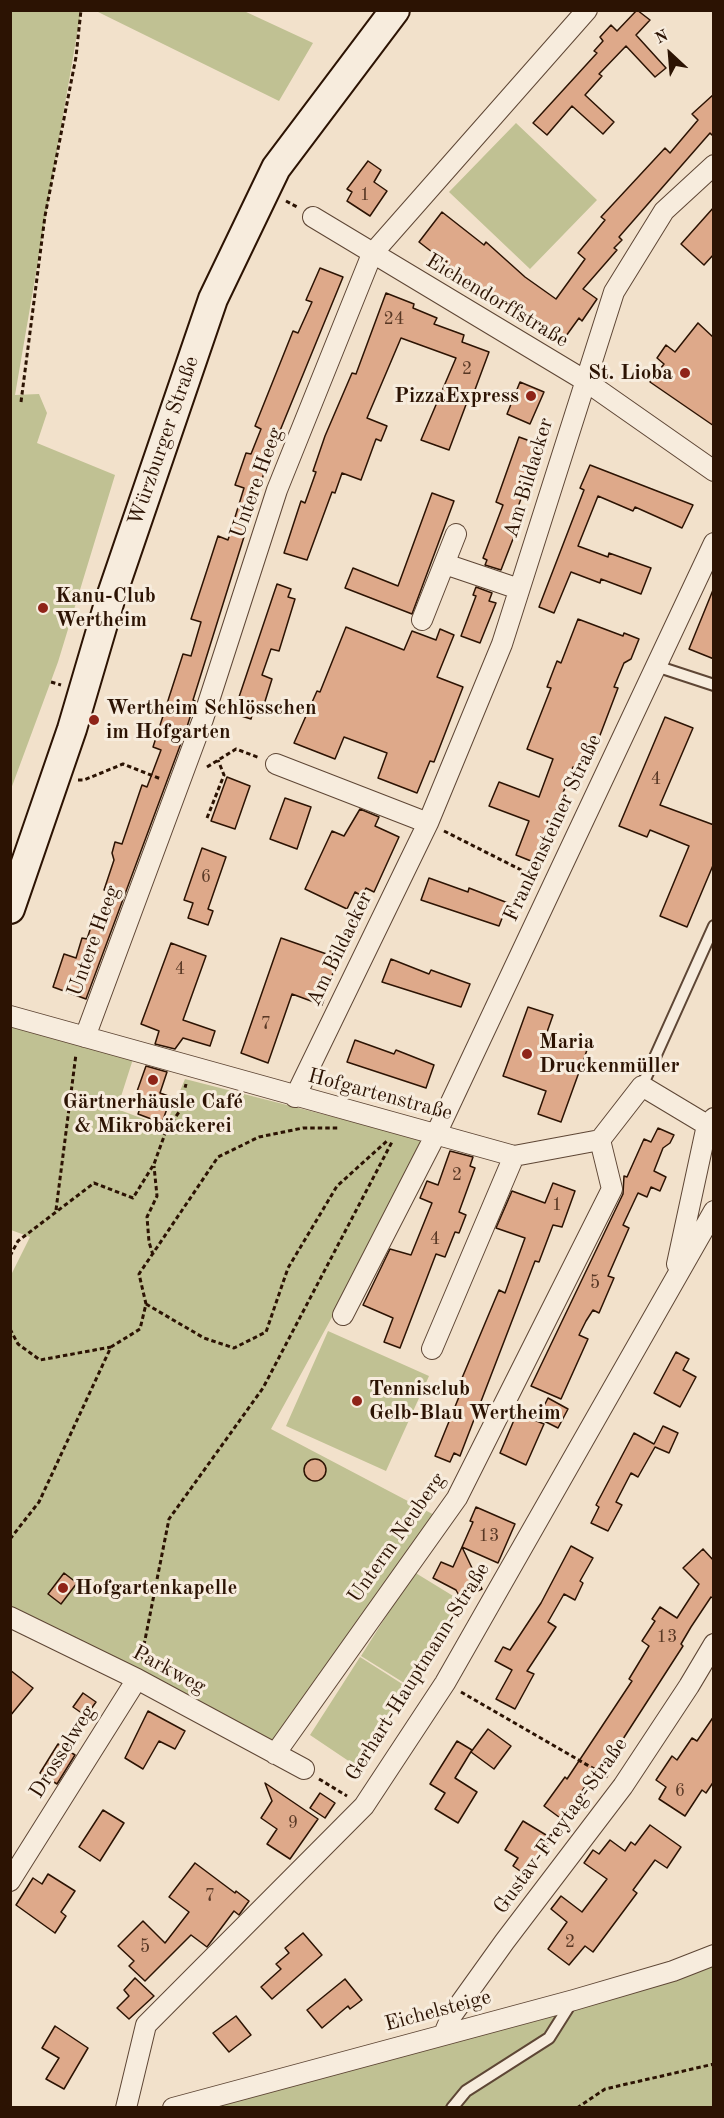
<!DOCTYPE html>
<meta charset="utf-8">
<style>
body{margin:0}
#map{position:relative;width:724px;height:2118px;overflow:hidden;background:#f2e1cb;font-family:"Old Standard TT",serif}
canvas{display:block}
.frame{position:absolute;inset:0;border:12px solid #2c1303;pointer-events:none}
.north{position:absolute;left:640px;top:24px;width:60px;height:60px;-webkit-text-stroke:4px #f7ecdd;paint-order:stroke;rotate:334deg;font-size:16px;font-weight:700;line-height:24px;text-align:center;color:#2c1303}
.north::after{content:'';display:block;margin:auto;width:21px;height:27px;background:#2c1303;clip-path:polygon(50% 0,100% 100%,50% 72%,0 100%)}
</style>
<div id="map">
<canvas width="724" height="2118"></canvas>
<div class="frame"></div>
<div class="north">N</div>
</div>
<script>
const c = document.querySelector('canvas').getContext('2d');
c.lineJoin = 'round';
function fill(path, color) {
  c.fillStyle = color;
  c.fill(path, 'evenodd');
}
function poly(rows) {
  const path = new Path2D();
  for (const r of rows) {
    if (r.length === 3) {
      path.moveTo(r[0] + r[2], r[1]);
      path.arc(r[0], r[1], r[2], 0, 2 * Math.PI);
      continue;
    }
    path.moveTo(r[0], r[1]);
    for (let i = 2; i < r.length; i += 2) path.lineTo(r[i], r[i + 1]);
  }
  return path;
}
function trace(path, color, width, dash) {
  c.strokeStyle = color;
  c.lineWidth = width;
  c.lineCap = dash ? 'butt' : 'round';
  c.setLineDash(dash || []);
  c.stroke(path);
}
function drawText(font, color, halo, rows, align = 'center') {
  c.font = font + ' "Old Standard TT",serif';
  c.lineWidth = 6;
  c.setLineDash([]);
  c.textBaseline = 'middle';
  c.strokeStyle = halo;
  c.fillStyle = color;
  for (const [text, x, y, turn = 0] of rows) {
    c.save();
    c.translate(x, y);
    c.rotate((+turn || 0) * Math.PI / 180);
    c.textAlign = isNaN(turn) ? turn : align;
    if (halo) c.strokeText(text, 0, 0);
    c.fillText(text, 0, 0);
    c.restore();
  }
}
fill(poly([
 [10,11,81,11,15,395,39,394,47,413,37,443,115,475,58,662,11,789],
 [96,11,244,11,313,43,279,101],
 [516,123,597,200,530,269,449,192],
 [11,1027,133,1059,117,1109,165,1127,185,1079,428,1141,271,1429,442,1519,275,1754,11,1617,10,1277,30,1237,11,1230],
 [328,1331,429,1376,386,1471,286,1426],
 [414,1572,463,1602,409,1686,361,1656],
 [360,1657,407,1687,356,1766,310,1735],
 [713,1944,713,2107,174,2108,574,2000]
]), '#c0c193');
const building = poly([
 [637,10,650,20,636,35,666,68,655,77,626,46,599,74,602,76,585,95,614,122,603,134,572,106,547,135,533,123,597,53,594,51,603,41,600,37,611,25,617,31,637,10],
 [714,94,714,137,710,133,619,237,622,240,614,248,617,250,583,289,597,299,582,321,579,318,561,343,487,290,485,293,419,242,442,212,484,245,486,242,525,277,556,299,585,259,578,253,605,220,601,217,665,148,670,153,698,120,692,114,714,94],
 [368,161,381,170,374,182,387,191,370,216,347,201,352,192,347,189,368,161],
 [714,207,714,254,704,265,681,244,714,207],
 [320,268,343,277,268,460,193,700,195,701,187,727,86,999,53,987,64,954,76,958,82,938,87,939,93,921,102,924,111,892,104,890,114,860,112,853,115,842,122,844,142,785,147,787,161,750,153,747,183,654,191,656,201,622,191,619,207,570,218,536,228,540,244,488,235,485,246,453,251,454,261,429,255,426,293,331,298,333,312,302,306,300,320,268],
 [386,293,414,304,413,308,437,318,434,324,464,335,462,342,489,352,470,403,467,402,449,450,421,440,456,358,401,338,367,418,387,426,381,441,376,439,361,480,342,473,335,493,332,492,307,560,284,553,301,501,305,503,316,472,313,471,325,436,352,373,356,374,386,293],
 [698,323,714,338,714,426,650,382,664,364,657,358,666,345,675,352,698,323],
 [520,382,544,392,530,424,507,414,520,382],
 [519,437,541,445,512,523,518,526,501,570,485,565,487,560,483,558,503,505,496,502,519,437],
 [590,465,693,505,682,528,635,507,633,511,598,496,578,546,608,557,609,553,651,568,641,594,601,579,600,583,571,572,554,613,539,607,584,490,580,488,590,465],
 [432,493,454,501,412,614,345,588,353,568,398,586,432,493],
 [277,584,291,589,288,597,295,599,279,651,271,649,262,675,272,679,262,711,254,708,251,719,235,714,239,703,237,703,277,584],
 [476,587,492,593,489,601,496,603,480,643,461,636,476,596,473,595,476,587],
 [713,590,714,590,714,659,689,649,713,590],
 [578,619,623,636,624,633,639,639,631,659,624,663,614,687,618,688,586,772,573,767,536,863,516,855,529,821,489,806,499,782,539,797,553,759,527,749,551,688,547,687,557,661,561,663,578,619],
 [346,627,404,650,412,631,436,640,440,629,454,635,437,677,463,687,434,762,430,761,417,793,378,778,387,753,344,737,335,759,294,743,317,691,320,692,346,627],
 [665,717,693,728,660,805,714,825,714,863,687,927,660,916,689,846,650,830,647,837,619,826,665,717],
 [227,777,250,786,235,829,211,821,227,777],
 [285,798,311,807,297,849,270,839,285,798],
 [360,809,379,817,375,826,399,837,374,892,366,888,362,896,355,892,347,909,305,889,332,831,344,836,360,809],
 [202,848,226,857,208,909,213,911,208,925,188,918,193,903,184,900,202,848],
 [429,878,468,892,469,888,508,903,499,926,421,900,429,878],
 [281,938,338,958,322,1005,292,994,268,1063,241,1053,281,938],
 [171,943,206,956,183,1020,215,1031,210,1046,183,1038,175,1049,155,1044,159,1031,141,1024,171,943],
 [391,959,429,974,431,970,470,984,461,1007,382,982,391,959],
 [528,1007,553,1015,546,1035,587,1050,561,1122,538,1114,546,1091,503,1076,528,1007],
 [355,1040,394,1054,396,1050,434,1065,426,1088,347,1062,355,1040],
 [146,1066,167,1072,160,1093,171,1097,162,1123,138,1114,143,1099,135,1097,146,1066],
 [658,1128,674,1135,670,1143,663,1148,654,1171,666,1177,660,1191,651,1187,647,1197,638,1193,623,1225,629,1228,608,1276,614,1278,599,1313,593,1310,586,1321,579,1335,588,1339,561,1399,531,1386,623,1194,624,1176,627,1177,644,1139,651,1142,658,1128],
 [450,1151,473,1157,470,1166,475,1168,459,1212,466,1215,459,1233,455,1232,445,1257,436,1254,400,1348,384,1342,393,1318,363,1305,390,1249,411,1255,432,1203,420,1198,427,1181,438,1185,450,1151],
 [553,1183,575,1191,562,1227,553,1225,539,1262,535,1261,460,1456,454,1453,450,1462,435,1456,463,1387,459,1385,465,1371,499,1290,505,1293,525,1238,496,1228,512,1191,545,1203,553,1183],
 [676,1352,689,1359,683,1370,696,1377,680,1407,654,1393,676,1352],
 [548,1398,568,1409,558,1428,538,1418,548,1398],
 [517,1413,544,1424,526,1465,500,1453,517,1413],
 [663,1426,678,1433,669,1453,655,1447,638,1477,631,1473,616,1502,622,1505,608,1531,591,1523,599,1507,596,1505,634,1433,654,1444,663,1426],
 [315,1470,11],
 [476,1507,515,1524,498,1563,462,1547,473,1522,470,1521,476,1507],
 [571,1546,593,1558,580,1581,583,1583,575,1600,564,1594,548,1622,556,1627,527,1671,534,1674,515,1709,496,1699,512,1670,495,1661,503,1647,510,1650,541,1603,571,1546],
 [462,1547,482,1589,461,1599,456,1590,433,1578,441,1562,453,1567,462,1547],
 [703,1549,714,1561,714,1599,711,1597,691,1627,681,1644,683,1646,603,1770,598,1767,563,1820,544,1806,565,1777,567,1779,632,1681,629,1679,649,1646,642,1641,655,1621,652,1619,660,1607,677,1618,699,1584,683,1568,703,1549],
 [64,1573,77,1583,61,1604,48,1594,64,1573],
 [10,1670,33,1688,10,1716,10,1670],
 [83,1693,96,1702,86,1716,73,1707,83,1693],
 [148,1711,185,1731,175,1749,159,1741,143,1769,125,1758,148,1711],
 [714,1716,714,1781,706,1793,702,1790,685,1816,659,1799,666,1787,656,1780,672,1756,677,1760,692,1738,697,1741,714,1716],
 [488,1729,511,1746,494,1769,471,1752,488,1729],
 [457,1741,472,1750,455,1778,477,1792,458,1823,435,1809,445,1793,430,1784,457,1741],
 [58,1744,75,1755,57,1784,40,1773,58,1744],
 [265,1783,318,1819,290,1859,267,1844,277,1829,261,1818,272,1801,265,1783],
 [320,1793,335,1803,325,1818,310,1808,320,1793],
 [103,1810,124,1823,100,1861,79,1847,103,1810],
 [523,1821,551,1838,526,1875,513,1866,518,1858,505,1850,523,1821],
 [650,1825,681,1847,667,1868,655,1860,633,1890,637,1893,593,1952,585,1946,569,1965,548,1949,567,1922,551,1909,561,1896,582,1912,607,1879,584,1863,593,1850,599,1854,610,1840,625,1851,631,1842,635,1845,650,1825],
 [195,1863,235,1893,236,1891,249,1901,239,1915,234,1911,207,1947,191,1935,145,1981,129,1966,134,1961,118,1946,143,1921,165,1943,189,1912,169,1897,195,1863],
 [48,1874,75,1891,61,1912,66,1916,55,1933,16,1905,33,1878,42,1884,48,1874],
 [303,1933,322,1955,272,1999,261,1987,281,1969,276,1964,289,1953,285,1948,303,1933],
 [135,1978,154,1996,129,2019,117,2008,129,1996,124,1990,135,1978],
 [345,1979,362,2000,350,2009,348,2006,322,2028,307,2010,345,1979],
 [236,2016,251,2035,229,2052,213,2033,236,2016],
 [55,2026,88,2048,64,2089,46,2079,59,2058,42,2048,55,2026]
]);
fill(building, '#dea98a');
trace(building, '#2c1303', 1.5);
const lane = poly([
 [656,666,714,685],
 [642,1086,714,926],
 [452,2108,466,2091,549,2038,573,2000]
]);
const street = poly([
 [313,217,584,380,714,471],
 [445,564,519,589],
 [422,620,456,534],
 [276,764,428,823],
 [10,1016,514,1156,600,1140,642,1086,707,1125],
 [85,1037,203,719,277,490,372,254,587,10],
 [295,1097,428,823,502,644,614,292,664,211,714,165],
 [677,1264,707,1125,714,1118],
 [343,1315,436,1134,714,543],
 [432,1349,514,1156],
 [10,1617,137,1679,304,1769],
 [275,1754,457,1498,612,1189,600,1140],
 [10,1881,137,1679],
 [444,2034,452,2015,505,1941,623,1786,689,1686,714,1644],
 [126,2108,146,2025,364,1806,445,1683,714,1211],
 [173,2108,574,2000,673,1971,714,1955]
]);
const secondary = poly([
 [10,909,72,729,110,600,213,299,276,168,395,10]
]);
trace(lane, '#5e4635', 14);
trace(street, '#5e4635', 22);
trace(secondary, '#2c1303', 32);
trace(poly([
 [286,201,299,208],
 [21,402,45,216,76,57,81,10],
 [51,682,61,685],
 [207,767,236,749,260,758],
 [78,780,84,780,123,764,161,779],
 [207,818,224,775,218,760],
 [444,831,537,878],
 [56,1210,76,1054],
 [153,1255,149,1242,147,1217,157,1196,154,1166],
 [10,1256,18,1241,94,1183,133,1198,154,1164,166,1131,179,1112,186,1084],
 [146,1304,204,1338,234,1348,266,1332,288,1268,337,1186,387,1141],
 [10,1329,18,1344,40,1360,111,1347],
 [10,1539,39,1502,111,1347,140,1329,146,1304,139,1274,218,1157,259,1137,303,1128,340,1128],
 [141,1660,169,1519,263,1388,393,1140],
 [461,1692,608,1777],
 [319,1779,347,1796],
 [577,2108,605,2089,714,2064]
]), '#2c1303', 3, [4.5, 3]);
trace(lane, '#f7ecdd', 10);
trace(street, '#f7ecdd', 20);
trace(secondary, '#f7ecdd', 28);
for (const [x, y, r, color] of [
 [685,373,6,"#8f2418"],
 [531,396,6,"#8f2418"],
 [43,608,6,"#8f2418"],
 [94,720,6,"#8f2418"],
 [527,1054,6,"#8f2418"],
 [153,1080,6,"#8f2418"],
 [357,1401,6,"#8f2418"],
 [63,1588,6,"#8f2418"]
]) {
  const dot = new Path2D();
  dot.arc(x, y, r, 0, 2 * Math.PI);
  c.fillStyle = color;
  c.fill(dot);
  trace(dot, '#f7ecdd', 2);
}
drawText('18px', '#583825', null, [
 ["1",365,195],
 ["24",394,319],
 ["2",467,369],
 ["4",656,779],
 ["6",206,877],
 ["4",180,969],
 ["7",266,1024],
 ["2",457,1175],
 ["1",557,1205],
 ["4",435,1239],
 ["5",595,1283],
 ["13",489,1536],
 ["13",667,1637],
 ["6",680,1791],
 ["9",293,1823],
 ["7",210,1896],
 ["2",570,1942],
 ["5",145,1947]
]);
drawText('21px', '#2c1303', '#f7ecdd', [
 ["Eichendorffstraße",497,301,31],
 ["Würzburger Straße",164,441,-71],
 ["Am Bildacker",529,478,-73],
 ["Untere Heeg",257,483,-70],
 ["Frankensteiner Straße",553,828,-65],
 ["Untere Heeg",94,941,-70],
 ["Am Bildacker",340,949,-64],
 ["Hofgartenstraße",380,1095,15],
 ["Unterm Neuberg",397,1538,-55],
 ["Parkweg",169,1670,28],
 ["Gerhart-Hauptmann-Straße",418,1672,-58],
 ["Drosselweg",63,1752,-58],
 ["Gustav-Freytag-Straße",561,1826,-54],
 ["Eichelsteige",438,2011,-15]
]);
drawText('bold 21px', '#2c1303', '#f7ecdd', [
 ["St. Lioba",673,373,"right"],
 ["PizzaExpress",519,396,"right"],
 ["Kanu-Club",55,596],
 ["Wertheim",55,620],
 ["Wertheim Schlösschen",106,708],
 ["im Hofgarten",106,732],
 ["Maria",539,1042],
 ["Druckenmüller",539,1066],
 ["Gärtnerhäusle Café",153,1102,"center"],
 ["& Mikrobäckerei",153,1126,"center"],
 ["Tennisclub",369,1389],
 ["Gelb-Blau Wertheim",369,1413],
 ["Hofgartenkapelle",75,1588]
], 'left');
</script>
